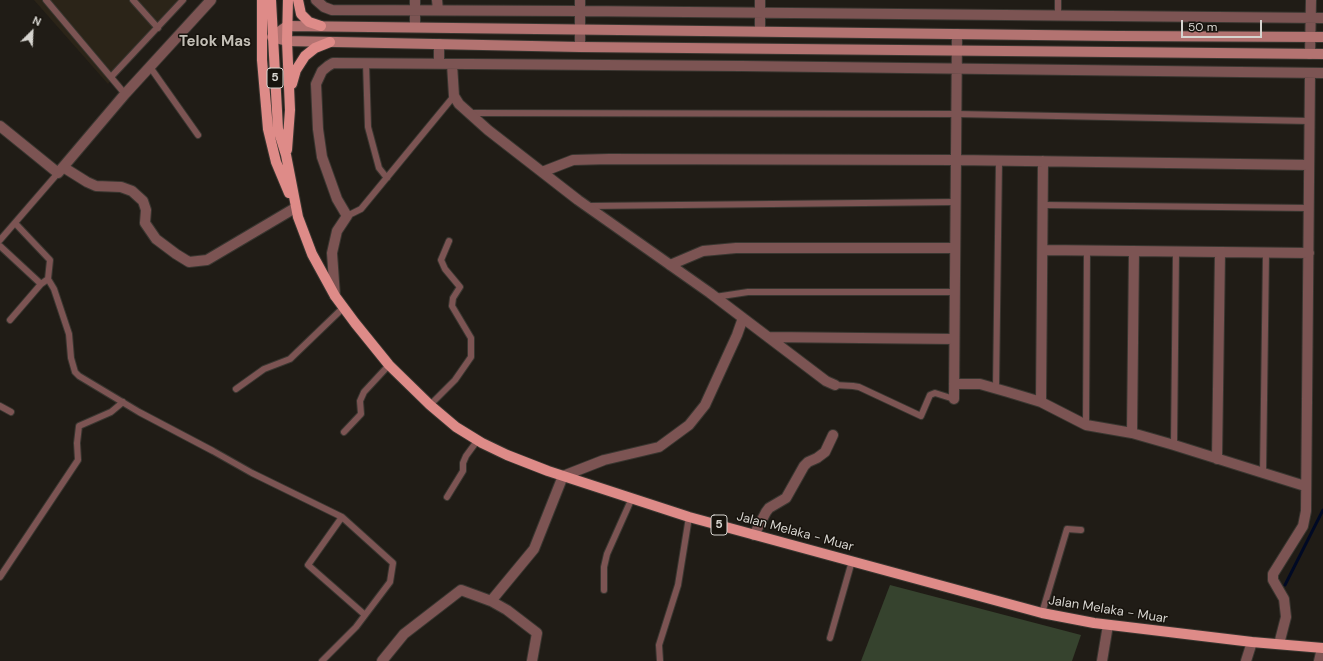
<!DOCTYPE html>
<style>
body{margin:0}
#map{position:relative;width:1323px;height:661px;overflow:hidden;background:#201c16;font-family:"DM Sans",sans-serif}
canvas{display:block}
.north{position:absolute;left:12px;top:12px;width:40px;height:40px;-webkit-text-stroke:3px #17130d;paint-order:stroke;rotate:24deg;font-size:11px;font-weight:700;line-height:16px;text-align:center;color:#d6d4cf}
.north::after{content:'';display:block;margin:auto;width:14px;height:18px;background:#d6d4cf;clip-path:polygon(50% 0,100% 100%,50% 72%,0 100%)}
.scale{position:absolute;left:1181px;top:20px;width:81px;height:18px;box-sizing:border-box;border:2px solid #d6d4cf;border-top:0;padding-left:5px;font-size:12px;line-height:14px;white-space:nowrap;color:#d6d4cf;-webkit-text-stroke:3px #17130d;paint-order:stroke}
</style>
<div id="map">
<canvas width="1323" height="661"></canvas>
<div class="north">N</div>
<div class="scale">50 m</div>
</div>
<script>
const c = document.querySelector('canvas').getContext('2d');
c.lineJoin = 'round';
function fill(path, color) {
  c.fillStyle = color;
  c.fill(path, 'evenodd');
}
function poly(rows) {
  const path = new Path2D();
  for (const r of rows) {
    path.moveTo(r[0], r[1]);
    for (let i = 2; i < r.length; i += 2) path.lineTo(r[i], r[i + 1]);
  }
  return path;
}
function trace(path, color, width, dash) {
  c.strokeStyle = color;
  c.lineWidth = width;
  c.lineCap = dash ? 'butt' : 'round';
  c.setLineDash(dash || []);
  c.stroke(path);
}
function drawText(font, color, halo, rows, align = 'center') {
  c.font = font + ' "DM Sans",sans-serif';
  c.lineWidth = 3;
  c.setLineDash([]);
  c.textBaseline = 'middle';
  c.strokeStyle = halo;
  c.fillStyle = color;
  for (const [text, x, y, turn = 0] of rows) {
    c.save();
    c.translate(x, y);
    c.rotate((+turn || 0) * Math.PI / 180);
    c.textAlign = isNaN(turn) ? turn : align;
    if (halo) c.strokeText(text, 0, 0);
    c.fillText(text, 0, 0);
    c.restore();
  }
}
fill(poly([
 [34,0,184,0,108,84]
]), '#2b2418');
fill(poly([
 [890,585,1081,635,1072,661,861,661]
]), '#36432e');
trace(poly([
 [1285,585,1323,510]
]), '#000924', 3);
const lane = poly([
 [46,0,125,94],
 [133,0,158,28],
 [1058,16,1058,0],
 [366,63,368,127,379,168,387,178],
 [150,67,198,135],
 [111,77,183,0],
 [469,113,956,114,1310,121],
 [1043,205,1309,208],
 [588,206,955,202],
 [347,216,361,209,454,96],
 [0,240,58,173],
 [0,246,41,284,48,279,50,260,15,223],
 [48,279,54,289,69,334,71,358,75,372,79,376,139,412,213,451,252,473,342,517,393,563,390,582,356,627,322,661],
 [715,297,748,292,955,292],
 [10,320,41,284],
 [835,385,853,386,859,387,921,416,930,395,935,393,954,399],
 [996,388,999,161],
 [236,389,264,369,290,359,344,307],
 [430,405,455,380,471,357,471,338,452,306,453,298,460,287,445,269,441,260,449,241],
 [0,406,11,412],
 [1086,425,1087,250],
 [344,432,361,414,360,401,364,392,389,365],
 [1174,445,1176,252],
 [1263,473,1266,253],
 [447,497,463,471,463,463,466,456,477,441],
 [342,517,308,565,365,615],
 [0,577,78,460,77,443,79,426,111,412,123,402],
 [604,590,604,567,607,554,632,498],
 [1042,613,1067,529,1081,530],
 [830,638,852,561],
 [660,661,659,645,678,585,689,517]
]);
const street = poly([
 [316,0,324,7,332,10,580,11,1323,18],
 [415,0,415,26],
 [437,0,438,10],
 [760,31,760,0],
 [439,44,439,64],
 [580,47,580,0],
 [1310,54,1311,0],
 [452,64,454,96,459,104,488,130,578,200,710,293,826,381,835,385],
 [0,126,58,173,125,94,211,0],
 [63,167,87,182,96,186,121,187,132,191,143,201,146,210,145,223,156,239,176,254,189,262,207,260,295,208],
 [542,172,573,160,609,159,956,160,1309,165],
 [1043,250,1309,253],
 [670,265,703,251,736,248,955,248],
 [335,296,332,253,337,231,347,216,337,199,322,157,318,129,316,84,322,71,328,66,333,63,741,66,1323,73],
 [768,337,954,339],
 [954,384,980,384,1008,392,1041,402,1086,425,1132,433,1174,445,1305,486],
 [954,399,957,34],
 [1041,402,1043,161],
 [1132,433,1134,251],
 [1217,459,1220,252],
 [754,535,766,512,769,508,786,498,804,466,808,462,817,458,825,452,833,435],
 [491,601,507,610,537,633,532,661],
 [1279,644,1286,617,1284,599,1273,580,1273,574,1303,526,1306,511,1310,73],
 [382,661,404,634,461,590,491,601,534,549,563,476,604,460,659,447,689,425,705,405,737,335,743,318],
 [1102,661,1108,625],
 [1246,661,1252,642],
 [1319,661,1322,648]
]);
const secondary = poly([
 [272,37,287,26,1118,36,1323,37],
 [272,37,287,41,580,47,1323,54]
]);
const primary = poly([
 [262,0,262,60,268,129,276,162,289,193],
 [271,0,278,129,286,155,298,217,312,254,335,296,355,323,389,365,430,405,456,427,482,443,507,455,548,471,689,517,1042,613,1094,623,1252,642,1323,648],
 [298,0,301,14,309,22,321,26],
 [292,84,296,70,305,56,315,48,330,42],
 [287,150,290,110,287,41,288,0]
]);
trace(lane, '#393630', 8);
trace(street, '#393630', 12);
trace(secondary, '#393630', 12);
trace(primary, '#393630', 12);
trace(lane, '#7c5453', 6);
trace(street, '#7c5453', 10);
trace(secondary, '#b37371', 10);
trace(primary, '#de8b88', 10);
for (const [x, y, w] of [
 [275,78,16],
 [719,525,16]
]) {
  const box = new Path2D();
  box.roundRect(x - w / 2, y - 10, w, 20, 3);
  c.fillStyle = '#17130d';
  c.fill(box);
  trace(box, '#d6d4cf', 1);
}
drawText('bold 12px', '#d6d4cf', null, [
 ["5",275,78],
 ["5",719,525]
]);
drawText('13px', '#d6d4cf', '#17130d', [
 ["Jalan Melaka - Muar",795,532,15],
 ["Jalan Melaka - Muar",1108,610,9]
]);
drawText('bold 15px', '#c3bfb6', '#17130d', [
 ["Telok Mas",215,42]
]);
</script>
